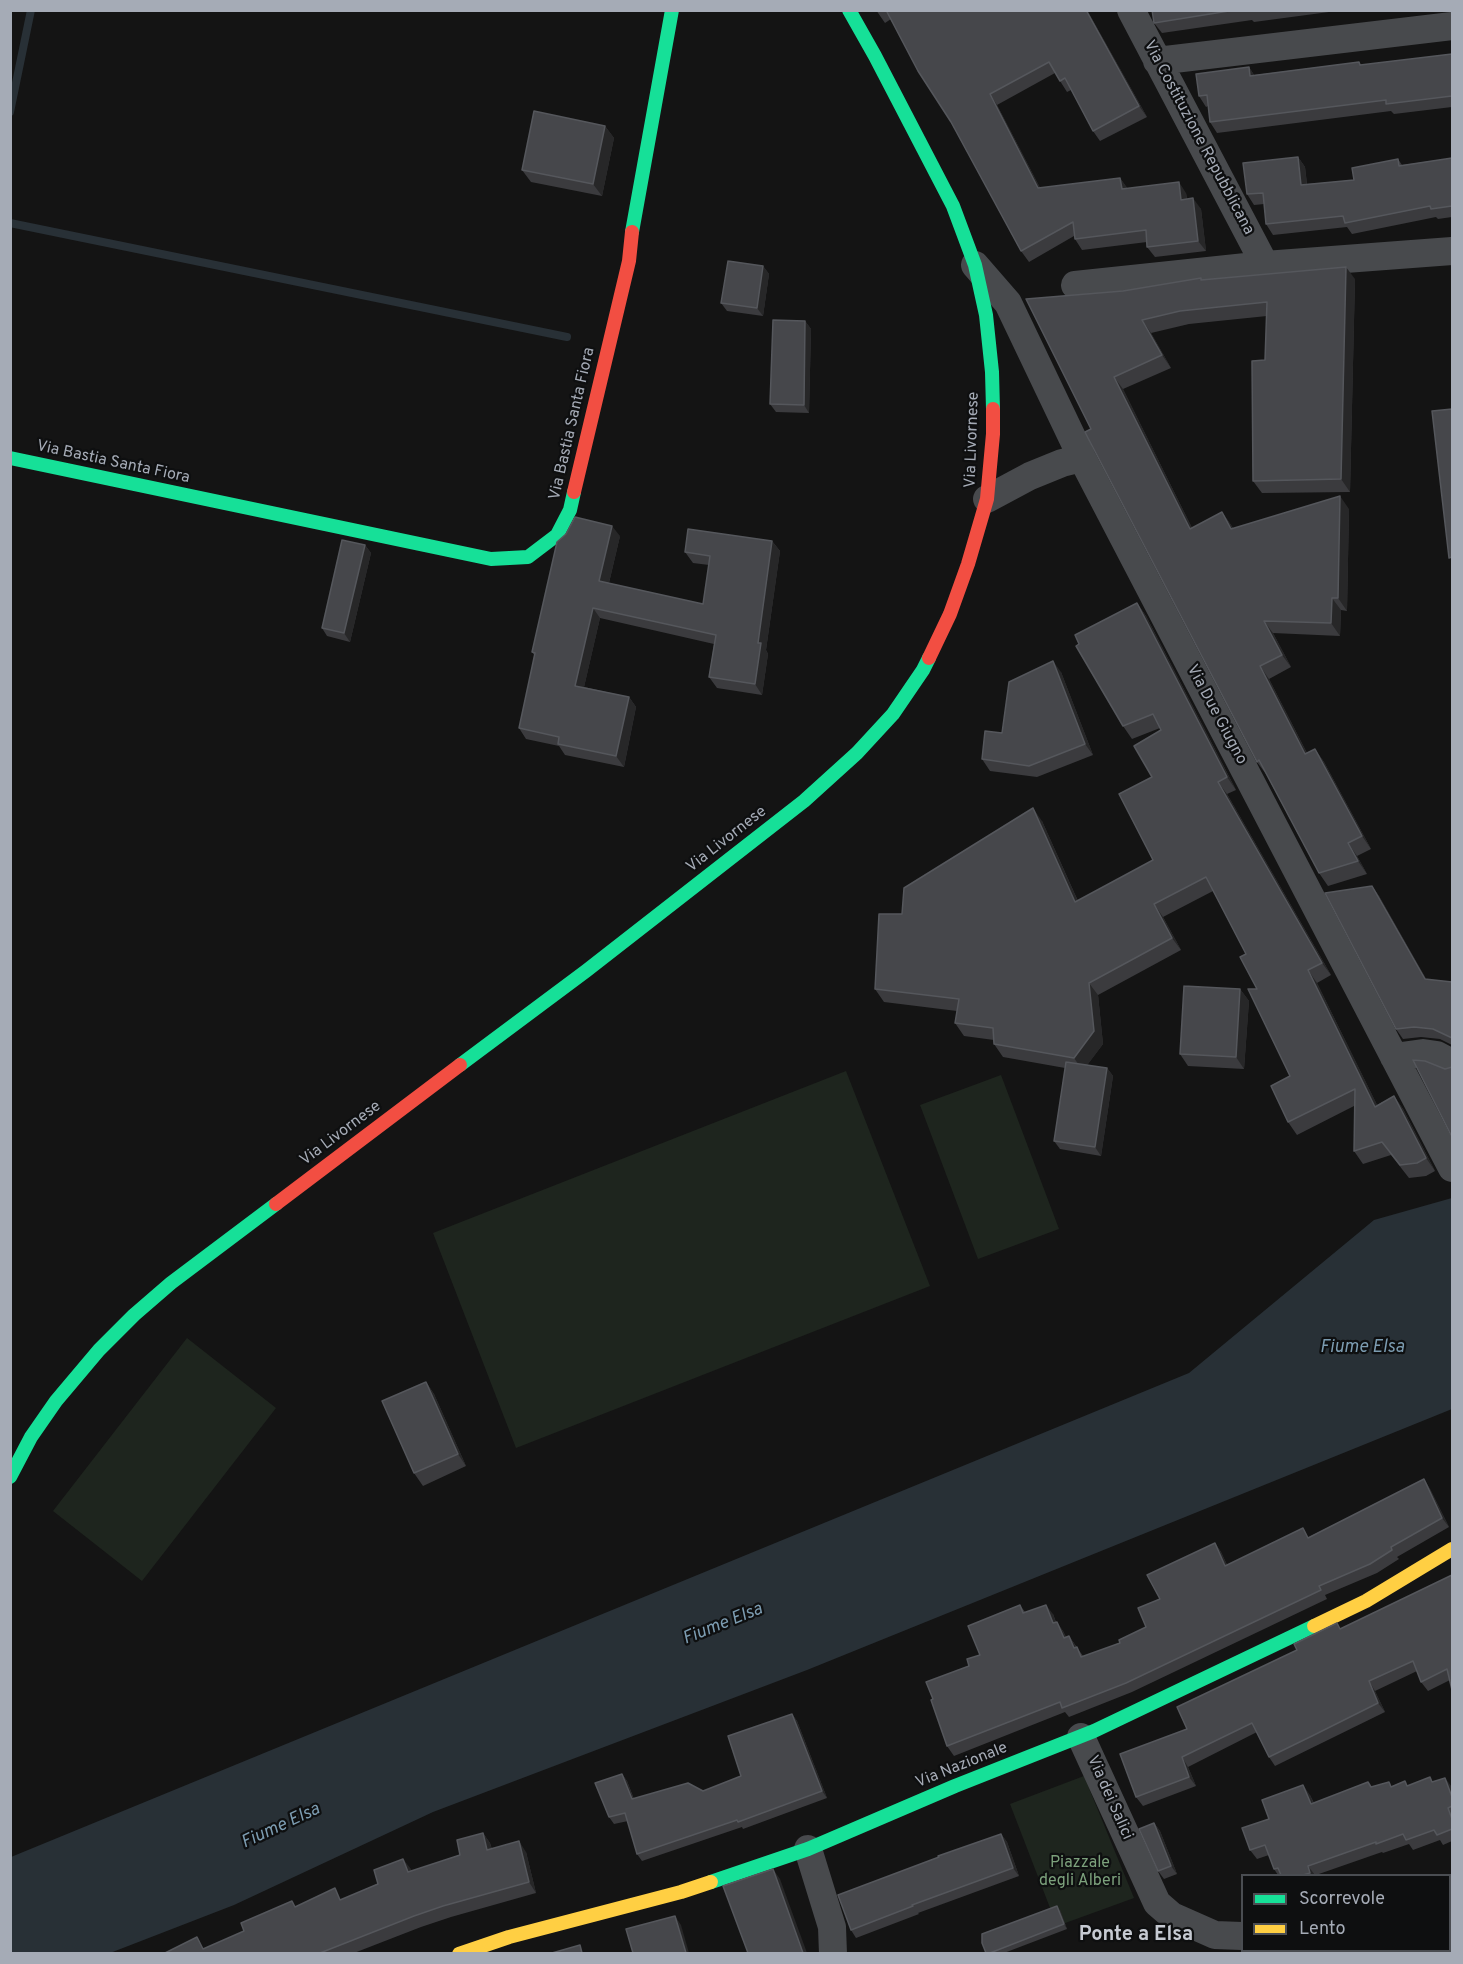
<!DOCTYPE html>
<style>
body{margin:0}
#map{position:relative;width:1463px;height:1964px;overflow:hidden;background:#141414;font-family:Overpass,sans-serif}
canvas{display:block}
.frame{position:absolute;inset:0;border:12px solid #a5abb6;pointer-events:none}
.legend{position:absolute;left:1241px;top:1874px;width:210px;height:78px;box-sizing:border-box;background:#0e0f10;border:2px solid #4a4d52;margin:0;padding:8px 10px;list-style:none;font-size:18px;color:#a5abb6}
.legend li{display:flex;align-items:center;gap:12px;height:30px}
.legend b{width:30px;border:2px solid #4a4d52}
</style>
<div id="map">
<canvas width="1463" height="1964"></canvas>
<div class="frame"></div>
<ul class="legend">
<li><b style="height:8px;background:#16e098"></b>Scorrevole</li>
<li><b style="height:8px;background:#ffcf43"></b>Lento</li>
</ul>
</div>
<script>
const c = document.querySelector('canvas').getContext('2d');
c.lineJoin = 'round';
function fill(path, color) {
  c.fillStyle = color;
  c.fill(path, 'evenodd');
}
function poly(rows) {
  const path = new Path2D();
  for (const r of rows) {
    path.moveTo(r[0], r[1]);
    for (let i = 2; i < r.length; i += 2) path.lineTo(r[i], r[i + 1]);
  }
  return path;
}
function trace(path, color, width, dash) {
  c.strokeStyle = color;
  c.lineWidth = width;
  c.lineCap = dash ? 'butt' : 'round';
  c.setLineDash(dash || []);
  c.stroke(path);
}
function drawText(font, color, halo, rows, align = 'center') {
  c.font = font + ' Overpass,sans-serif';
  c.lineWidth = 4.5;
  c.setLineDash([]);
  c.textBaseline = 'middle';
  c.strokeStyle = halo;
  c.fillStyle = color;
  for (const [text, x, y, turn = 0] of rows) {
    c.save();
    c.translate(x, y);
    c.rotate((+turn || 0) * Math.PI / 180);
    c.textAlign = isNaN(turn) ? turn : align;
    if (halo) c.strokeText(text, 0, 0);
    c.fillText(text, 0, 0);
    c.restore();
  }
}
fill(poly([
 [846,1071,930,1286,516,1448,433,1233],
 [1001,1075,1059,1229,978,1259,920,1105],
 [187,1338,276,1408,142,1581,53,1511],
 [1084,1776,1134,1898,1057,1926,1010,1804]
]), '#1e251e');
fill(poly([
 [1452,1198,1452,1409,807,1670,433,1812,234,1905,110,1953,11,1953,11,1857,1189,1373,1374,1220]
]), '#283036');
trace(poly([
 [10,112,31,10],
 [10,223,567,337]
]), '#283036', 8);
trace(poly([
 [1131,10,1265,265],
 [1157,61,1452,26],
 [975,265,1008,303,1082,458,1452,1168],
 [1075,285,1265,265,1452,251],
 [987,499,1030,476,1062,463,1082,458],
 [1394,1057,1423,1053,1437,1055,1452,1063],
 [1081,1737,1157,1903,1172,1916,1215,1935,1242,1936],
 [808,1849,832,1927,833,1954],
 [1450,1895,1452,1894]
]), '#484a4d', 28);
trace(poly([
 [849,10,875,56,953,206,975,265,986,315,992,372,993,409],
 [632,232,672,10],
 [10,458,491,559,528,557,557,535,570,510,574,492],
 [460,1065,586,971,804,801,857,753,893,714,923,670,929,658],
 [10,1477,31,1437,56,1401,99,1350,134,1315,171,1283,276,1204],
 [711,1882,808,1849,955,1786,1094,1731,1314,1626]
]), '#16e098', 14);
trace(poly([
 [1314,1626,1366,1601,1452,1549],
 [459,1954,509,1937,681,1892,711,1882]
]), '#ffcf43', 14);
trace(poly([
 [574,492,629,261,632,232],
 [929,658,950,614,968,564,987,499,993,434,993,409],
 [276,1204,460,1065]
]), '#f24e42', 14);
fill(poly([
 [876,10,1087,10,1147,117,1100,141,1093,131,1071,90,1067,92,1055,73,997,105,1040,188,1120,178,1127,188,1186,193,1187,199,1201,209,1206,251,1155,257,1147,247,1147,242,1082,250,1075,239,1074,236,1029,262,1021,251,951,122,891,19,885,23],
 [1152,10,1344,10,1254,22,1252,20,1162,33,1154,23],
 [1452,54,1452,107,1394,114,1391,111,1217,133,1210,122,1208,106,1206,107,1199,96,1249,67,1254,75,1359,62,1361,65],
 [605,126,614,138,602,196,531,182,522,170],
 [1298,157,1305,167,1307,184,1354,180,1398,159,1402,165,1452,158,1452,217,1438,219,1436,217,1352,234,1347,227,1273,235,1266,224,1264,204,1254,205,1247,194],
 [763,266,769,274,763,316,727,311,721,303],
 [1355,279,1350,492,1262,493,1253,481,1265,360,1267,316,1189,324,1151,333,1171,368,1123,389,1192,528,1222,512,1233,528,1349,509,1347,611,1341,610,1340,636,1273,633,1291,667,1269,679,1307,753,1315,749,1324,762,1371,849,1357,856,1367,874,1328,886,1319,873,1266,774,1257,762,1091,429,1123,291,1202,280],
 [805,321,811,329,809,413,776,412,770,404],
 [620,536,609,583,703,604,709,565,693,563,685,552,772,541,780,551,766,650,768,654,762,695,717,688,709,677,714,644,600,618,584,687,629,697,636,707,624,767,565,755,559,746,526,739,519,728,535,656,532,652],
 [365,545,371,553,350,642,327,636,322,628],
 [1137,603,1146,616,1236,790,1227,794,1331,975,1317,983,1377,1105,1394,1096,1403,1109,1435,1171,1426,1176,1409,1178,1391,1155,1363,1164,1354,1151,1354,1106,1297,1135,1288,1122,1290,1076,1257,989,1246,954,1213,891,1163,917,1181,950,1098,995,1103,1044,1087,1065,1107,1068,1113,1076,1101,1156,1060,1149,1054,1141,1065,1068,1003,1057,994,1044,994,1040,964,1036,955,1023,957,1011,884,1002,875,989,902,914,1042,821,1078,901,1153,860,1152,777,1161,730,1160,728,1132,739,1123,726],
 [1061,672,1093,755,1037,777,990,771,982,759,1002,733],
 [1372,886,1379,896,1426,979,1452,982,1452,1045,1440,1039,1421,1037,1403,1039,1396,1029],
 [1240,989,1249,1001,1244,1069,1188,1066,1180,1054],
 [426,1382,434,1394,466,1466,423,1486,414,1473],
 [1424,1479,1430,1489,1449,1527,1397,1557,1399,1559,1377,1573,1325,1595,1327,1599,1132,1692,1069,1717,1065,1712,954,1756,947,1746,933,1699,969,1666,980,1655,1020,1605,1025,1612,1053,1614,1056,1622,1063,1631,1066,1637,1069,1636,1083,1656,1120,1643,1146,1627,1160,1599,1215,1543,1221,1552,1227,1565,1309,1537],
 [1452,1575,1450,1680,1428,1691,1421,1682,1417,1671,1375,1691,1385,1712,1275,1766,1269,1757,1257,1732,1188,1767,1196,1786,1143,1806,1136,1797,1187,1729,1341,1629],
 [792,1714,797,1721,827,1798,743,1829,742,1827,642,1861,637,1854,628,1821,614,1824,609,1817,622,1774,627,1781,634,1799,703,1791,741,1776],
 [1405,1781,1407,1786,1434,1782,1452,1788,1452,1841,1443,1845,1440,1840,1413,1850,1409,1844,1383,1853,1382,1852,1316,1875,1278,1875,1274,1869,1269,1855,1257,1859,1250,1850,1269,1819,1310,1795,1314,1803,1371,1787,1392,1786],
 [1154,1823,1160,1831,1177,1874,1164,1879,1158,1871],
 [483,1833,490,1843,492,1849,526,1852,536,1893,451,1917,421,1927,354,1953,165,1953,205,1948,244,1931,296,1907,343,1899,411,1869,411,1871,460,1855],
 [1001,1834,1007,1842,1019,1876,918,1913,919,1914,856,1938,851,1930],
 [1060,1910,1067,1929,1004,1953,986,1953]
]), '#3b3b3e');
fill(poly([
 [1086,10,1087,10,1147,117,1139,106],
 [1249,67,1256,78,1250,76],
 [990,94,997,105,1046,199,1038,188],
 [605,126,614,138,602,196,593,184],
 [1298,157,1305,167,1308,195,1301,185],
 [1120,178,1128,189,1122,189],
 [1179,182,1186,193,1189,211,1181,200],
 [1193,198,1201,209,1206,251,1198,241],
 [763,266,769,274,763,316,757,308],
 [1346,267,1355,279,1350,492,1341,479],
 [1142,320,1151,333,1171,368,1162,355],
 [805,321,811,329,809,413,804,405],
 [1114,377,1123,389,1199,542,1190,529],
 [1340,496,1349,509,1347,611,1338,598],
 [1222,512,1231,525,1240,542,1231,529],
 [612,526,620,536,607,591,599,581],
 [772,541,780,551,766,650,768,654,762,695,755,684,758,643],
 [365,545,371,553,350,642,344,633],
 [1332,598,1341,610,1340,636,1331,623],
 [1137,603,1146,616,1236,790,1227,777],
 [593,608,600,618,582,696,575,686],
 [1264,621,1273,633,1291,667,1282,655],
 [1053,661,1061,672,1093,755,1085,744],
 [1260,666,1269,679,1314,767,1305,754],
 [629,697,636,707,624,767,616,756],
 [1315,749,1324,762,1371,849,1362,836],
 [1218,782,1227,794,1331,975,1322,963],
 [1033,808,1042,821,1084,915,1075,902],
 [1348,843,1357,856,1367,874,1358,861],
 [1372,886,1379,896,1432,989,1425,979],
 [1154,904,1163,917,1181,950,1172,938],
 [1308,970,1317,983,1384,1119,1375,1107],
 [1089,983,1098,995,1103,1044,1083,1071,1074,1058],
 [1240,989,1249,1001,1244,1069,1236,1057],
 [1107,1068,1113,1076,1101,1156,1095,1147],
 [1394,1096,1403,1109,1435,1171,1426,1158],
 [426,1382,434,1394,466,1466,458,1454],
 [1424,1479,1430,1489,1449,1527,1442,1518],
 [1215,1543,1221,1552,1232,1575,1225,1566],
 [1046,1605,1053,1614,1059,1632,1053,1623],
 [1057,1622,1063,1631,1071,1647,1064,1638],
 [1069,1636,1075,1645,1080,1657,1074,1648],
 [1369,1681,1375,1691,1385,1712,1378,1703],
 [792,1714,797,1721,827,1798,822,1791],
 [1182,1757,1188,1767,1196,1786,1189,1777],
 [622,1774,627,1781,636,1806,632,1799],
 [1445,1778,1452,1787,1452,1797],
 [1303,1785,1310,1795,1318,1814,1311,1804],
 [1154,1823,1160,1831,1177,1874,1171,1866],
 [483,1833,490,1843,495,1861,487,1850],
 [1001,1834,1007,1842,1019,1876,1013,1868],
 [519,1841,526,1852,536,1893,529,1882],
 [403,1859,411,1869,416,1882,408,1872],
 [1308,1866,1315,1875,1312,1875,1310,1873],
 [773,1869,780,1879,807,1953,803,1953],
 [1057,1906,1060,1910,1067,1929,1064,1924],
 [675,1916,681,1925,689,1953,686,1953]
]), '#272728');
const building = poly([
 [886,10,1086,10,1139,106,1093,131,1065,78,1060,81,1049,62,990,94,1038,188,1120,178,1122,189,1179,182,1181,200,1193,198,1198,241,1147,247,1146,230,1075,239,1073,222,1021,251,951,122,918,71,886,10],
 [1152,10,1235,10,1154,23,1152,10],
 [1452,54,1452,96,1386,104,1386,100,1210,122,1207,95,1199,96,1196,74,1249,67,1250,76,1359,62,1360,65,1452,54],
 [534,111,605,126,593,184,522,170,534,111],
 [1298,157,1301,185,1354,180,1352,168,1398,159,1399,166,1452,158,1452,206,1431,209,1430,206,1345,223,1343,216,1266,224,1263,193,1247,194,1243,163,1298,157],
 [728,261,763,266,757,308,721,303,728,261],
 [1346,267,1341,479,1253,481,1252,361,1265,360,1267,302,1180,311,1142,320,1162,355,1114,377,1190,529,1222,512,1231,529,1340,496,1338,598,1332,598,1331,623,1264,621,1282,655,1260,666,1305,754,1315,749,1362,836,1348,843,1358,861,1319,873,1259,760,1257,762,1088,438,1085,432,1091,429,1026,299,1123,291,1201,278,1201,280,1346,267],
 [773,320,805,321,804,405,770,404,773,320],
 [1452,409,1452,557,1449,558,1432,411,1452,409],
 [575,517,612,526,599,581,703,604,710,556,685,552,688,529,772,541,758,643,761,643,755,684,709,677,716,635,593,608,575,686,629,697,616,756,558,744,559,737,519,728,535,653,532,652,557,542,566,534,575,517],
 [342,540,365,545,344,633,322,628,342,540],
 [1137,603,1227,777,1218,782,1322,963,1308,970,1375,1107,1394,1096,1426,1158,1417,1163,1400,1165,1382,1142,1354,1151,1355,1089,1288,1122,1271,1086,1290,1076,1248,989,1257,989,1240,957,1246,954,1206,877,1154,904,1172,938,1089,983,1094,1031,1074,1058,994,1044,993,1028,955,1023,959,999,875,989,879,914,902,914,904,888,1033,808,1075,902,1153,860,1119,794,1152,777,1134,746,1161,730,1153,714,1123,726,1076,646,1079,644,1075,635,1137,603],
 [1053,661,1085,744,1029,766,982,759,985,731,1002,733,1009,682,1053,661],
 [1372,886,1425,979,1452,982,1452,1038,1433,1029,1414,1027,1396,1029,1325,893,1372,886],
 [1184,986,1240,989,1236,1057,1180,1054,1184,986],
 [1413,1060,1425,1061,1445,1069,1452,1067,1452,1137,1413,1060],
 [1066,1062,1107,1068,1095,1147,1054,1141,1066,1062],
 [426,1382,458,1454,414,1473,382,1401,426,1382],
 [1424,1479,1442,1518,1391,1547,1392,1550,1370,1564,1319,1586,1321,1590,1126,1683,1062,1708,1060,1702,947,1746,931,1700,933,1699,926,1682,969,1666,967,1659,980,1655,968,1626,1020,1605,1023,1613,1046,1605,1053,1623,1057,1622,1064,1638,1069,1636,1074,1648,1077,1647,1081,1657,1120,1643,1119,1640,1146,1627,1138,1608,1160,1599,1147,1575,1215,1543,1225,1566,1303,1528,1308,1538,1424,1479],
 [1452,1575,1452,1690,1447,1669,1421,1682,1413,1661,1369,1681,1378,1703,1312,1736,1269,1757,1252,1723,1182,1757,1189,1777,1136,1797,1120,1754,1187,1729,1177,1707,1297,1650,1294,1644,1337,1623,1340,1629,1452,1575],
 [792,1714,822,1791,738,1822,737,1820,637,1854,625,1813,609,1817,595,1783,622,1774,632,1799,688,1783,703,1791,741,1776,728,1736,792,1714],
 [1430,1777,1432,1782,1445,1778,1452,1797,1452,1806,1448,1808,1452,1819,1452,1829,1437,1835,1434,1830,1406,1840,1403,1834,1376,1844,1376,1842,1308,1866,1310,1873,1303,1875,1281,1875,1278,1868,1274,1869,1265,1845,1250,1850,1242,1828,1269,1819,1262,1800,1303,1785,1311,1804,1368,1782,1371,1787,1389,1782,1391,1787,1405,1781,1407,1786,1430,1777],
 [1154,1823,1171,1866,1158,1871,1139,1829,1154,1823],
 [483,1833,487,1850,519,1841,529,1882,443,1906,414,1916,320,1953,165,1953,197,1937,203,1949,244,1931,241,1923,292,1901,295,1907,335,1888,340,1900,378,1884,374,1870,403,1859,408,1872,460,1855,457,1840,483,1833],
 [1001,1834,1013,1868,912,1905,913,1906,851,1930,838,1895,939,1857,938,1856,1001,1834],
 [773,1869,803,1953,748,1953,723,1886,773,1869],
 [1057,1906,1064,1924,990,1953,986,1953,982,1943,982,1934,1057,1906],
 [675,1916,686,1953,633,1953,626,1929,675,1916],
 [1452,1922,1452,1953,1329,1953,1341,1950,1449,1950,1449,1923,1452,1922],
 [580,1945,582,1953,552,1953,580,1945]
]);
fill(building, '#46474b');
trace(building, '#55575c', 1.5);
drawText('16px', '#a5abb6', '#0e0f10', [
 ["Via Costituzione Repubblicana",1198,138,62],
 ["Via Bastia Santa Fiora",573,424,-77],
 ["Via Livornese",973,440,-88],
 ["Via Bastia Santa Fiora",113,463,12],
 ["Via Due Giugno",1216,715,62],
 ["Via Livornese",727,840,-38],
 ["Via Livornese",341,1134,-37],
 ["Via Nazionale",962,1766,-22],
 ["Via dei Salici",1109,1798,66]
]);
drawText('16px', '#7ca17c', '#0e0f10', [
 ["Piazzale",1080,1864],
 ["degli Alberi",1080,1882]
]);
drawText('italic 18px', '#7c9cb1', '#0e0f10', [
 ["Fiume Elsa",1362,1348],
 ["Fiume Elsa",723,1625,-22],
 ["Fiume Elsa",281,1827,-25]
]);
drawText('bold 20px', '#c6cad2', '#0e0f10', [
 ["Ponte a Elsa",1136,1936]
]);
</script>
